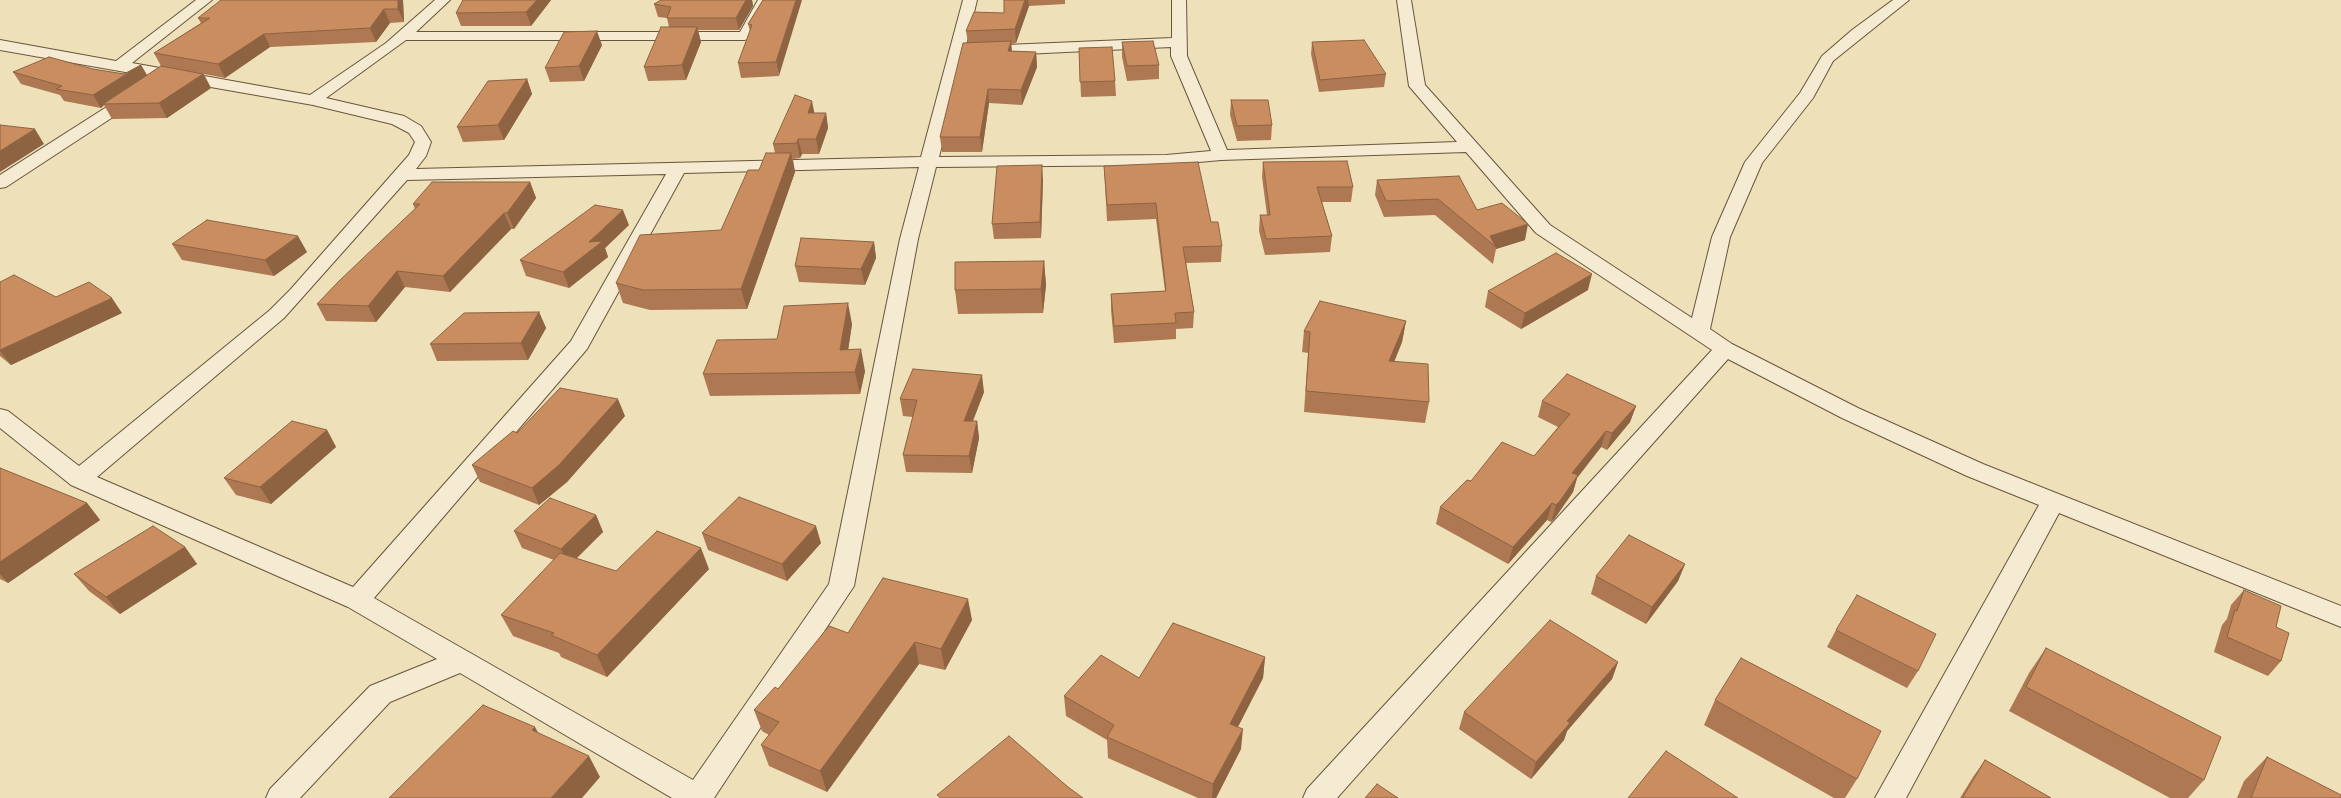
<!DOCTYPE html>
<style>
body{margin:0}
canvas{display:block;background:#eee0b9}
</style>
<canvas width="2341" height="798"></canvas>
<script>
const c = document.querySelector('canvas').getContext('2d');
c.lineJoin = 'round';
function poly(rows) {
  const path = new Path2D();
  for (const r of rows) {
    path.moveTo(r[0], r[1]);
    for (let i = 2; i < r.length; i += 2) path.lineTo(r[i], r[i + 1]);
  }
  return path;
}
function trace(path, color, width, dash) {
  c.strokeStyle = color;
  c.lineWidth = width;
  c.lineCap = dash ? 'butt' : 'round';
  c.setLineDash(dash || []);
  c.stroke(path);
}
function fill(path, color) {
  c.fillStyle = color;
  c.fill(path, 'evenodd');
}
const minor = poly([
 [196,0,212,0,132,63,310,95,386,43,435,0,450,0,416,32,740,32,758,0,772,0,752,36,745,40,406,40,326,98,404,116,421,126,431,142,426,156,416,169,921,157,963,0,977,0,939,157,1166,155,1211,151,1171,56,1171,47,982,56,974,51,982,46,1172,38,1172,0,1186,0,1187,56,1227,150,1457,142,1409,86,1397,0,1411,0,1425,85,1550,225,1692,318,1712,237,1745,162,1800,93,1822,56,1852,30,1893,0,1909,0,1833,61,1813,98,1762,163,1730,237,1710,329,1732,344,1858,408,1983,464,2341,606,2341,627,2059,513,1906,798,1875,798,2039,505,1967,476,1842,418,1728,359,1337,798,1303,798,1307,789,1712,350,1536,233,1466,152,1221,160,1166,165,936,167,918,239,854,586,714,798,672,798,460,673,390,702,300,798,266,798,270,789,370,686,437,659,348,607,71,485,0,428,0,409,8,411,79,466,270,310,290,290,409,155,415,142,409,133,392,124,313,105,0,50,0,40,116,61,196,0],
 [919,167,900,239,829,584,693,780,374,598,587,349,684,173,919,167],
 [666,174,571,341,353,587,97,477,284,318,407,180,666,174],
 [133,92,139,94,141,97,139,100,6,187,0,188,0,175,127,94,133,92]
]);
trace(minor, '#6a553c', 2);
fill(minor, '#f4ebd2');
fill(poly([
 [221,0,403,0,404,22,390,23,376,42,270,47,225,78,204,74,211,88,167,118,112,119,104,105,101,108,64,101,60,95,21,84,13,72,93,69,124,74,141,65,147,75,161,66,154,53,201,23,198,18],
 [551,0,531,26,461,26,456,13],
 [661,0,752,0,753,6,739,30,698,30,701,42,686,80,648,81,644,67,669,27,667,18,658,17,654,4],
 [763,0,779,76,741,78,738,63,750,31,748,24],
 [1004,0,1065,0,1065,4,1029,6,1016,43,1011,44,1012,51,1036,52,1037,67,1022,105,989,103,982,152,942,152,940,137,968,43,966,31,1004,13],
 [1122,42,1159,65,1159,79,1127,81,1122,57],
 [1312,42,1386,74,1384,87,1319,92,1311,54],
 [602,45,584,81,550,82,545,68],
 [1079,48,1115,81,1116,96,1081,97],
 [527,79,532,94,504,140,463,142,457,127],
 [1231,100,1272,125,1271,140,1237,141,1230,115],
 [814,113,826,113,828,128,819,154,802,154,800,158,793,159,795,172,747,309,650,310,623,303,616,283,721,230,759,170,775,153,773,144],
 [1263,162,1353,187,1351,202,1322,202,1332,236,1330,252,1265,255,1259,231,1260,215,1267,215,1262,177],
 [1104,166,1211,222,1222,246,1221,262,1186,263,1194,312,1193,328,1176,329,1176,339,1114,343,1111,310,1111,294,1165,291,1156,219,1107,221],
 [1043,180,1041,238,994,239,992,224],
 [1377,180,1477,210,1525,240,1496,249,1493,264,1435,215,1384,217,1375,195],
 [530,182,536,198,514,229,511,229,450,292,405,287,376,322,326,321,317,304,415,209,413,204],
 [629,225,605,248,608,257,569,288,526,276,520,260],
 [874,242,876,258,865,285,799,282,795,266],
 [172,244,307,252,274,276,182,260],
 [1044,261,1046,285,1043,313,958,314,955,290],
 [0,282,56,297,122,313,11,365,0,356],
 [1588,290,1521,329,1485,307,1488,291],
 [539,312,546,328,528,360,437,361,430,344],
 [1406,321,1402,342,1394,362,1429,402,1425,423,1304,412,1308,353,1302,352,1304,331],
 [852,324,848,350,865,371,860,394,710,396,703,374,777,339],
 [984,392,973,421,977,421,979,438,972,473,906,472,903,455,913,417,903,416,900,399],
 [1542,401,1636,406,1630,422,1607,450,1601,447,1577,478,1573,492,1555,518,1551,522,1547,520,1508,564,1436,524,1440,507,1534,456,1558,427,1538,417],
 [625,416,567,482,539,505,480,482,472,465,517,433],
 [327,430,336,447,271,504,236,495,224,478],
 [0,468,87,503,100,520,8,583,0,579],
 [596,515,603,532,576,558,616,571,709,569,607,677,561,657,559,653,513,636,501,615,554,560,522,548,514,531],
 [702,533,821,543,787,581,708,550],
 [185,547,197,564,120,614,89,591,74,574],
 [1685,564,1678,581,1646,624,1591,594,1596,576],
 [2244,590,2276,627,2281,661,2268,676,2214,652,2222,625,2227,619,2231,605],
 [972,620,945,670,919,664,827,792,769,766,761,745,769,735,762,731,754,710,778,689,848,633],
 [1836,630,1918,671,1907,688,1827,647],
 [2046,648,2204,780,2188,798,2170,798,2009,711,2029,673],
 [1265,657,1263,678,1238,727,1241,749,1216,798,1198,798,1108,758,1107,740,1066,716,1064,696,1139,678],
 [1618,662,1612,679,1567,731,1564,740,1531,779,1459,729,1464,712],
 [1715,700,1857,779,1845,798,1834,798,1704,725],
 [2267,757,2341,798,2237,798,2244,781],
 [1985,760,2051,798,1960,798,1973,777]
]), '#ae7952');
fill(poly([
 [398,0,403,0,404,22,398,9],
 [537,0,551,0,531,26,526,12],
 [746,0,752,0,753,6,739,30,736,18],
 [796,0,802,0,779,76,776,62],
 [1025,0,1028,0,1029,6,1016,43,1015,29],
 [384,9,390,23,376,42,370,28],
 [697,27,701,42,686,80,682,65],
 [597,31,602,45,584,81,579,66],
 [264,34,270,47,225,78,218,64],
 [1011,41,1012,55,1008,51],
 [1036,52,1037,67,1022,105,1021,90],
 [141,65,148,77,103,104,104,105,101,108,93,95],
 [203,74,211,88,167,118,159,103],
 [527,79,532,94,504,140,498,125],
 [988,89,989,103,982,152,980,137],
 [812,101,815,116,808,113],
 [826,113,828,128,819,154,816,139],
 [35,129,44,144,0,172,0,151],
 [798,139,802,154,800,158,797,143],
 [791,153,795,172,747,309,741,289],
 [1042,165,1043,180,1041,238,1040,222],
 [530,182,536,198,514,229,507,213],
 [623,210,629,225,605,248,608,257,569,288,563,272,589,242],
 [504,213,511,229,450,292,443,276],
 [1528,224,1525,240,1496,249,1496,247,1490,236],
 [298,236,307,252,274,276,265,260],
 [874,242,876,258,865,285,861,269],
 [1044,261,1046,285,1043,313,1041,289],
 [397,271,405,287,376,322,368,306],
 [1592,274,1588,290,1521,329,1525,313],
 [112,298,122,313,11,365,0,351,0,350],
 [848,303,852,324,845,371,840,350],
 [539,312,546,328,528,360,521,343],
 [1406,321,1402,342,1386,382,1389,361],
 [861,349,865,371,860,394,855,372],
 [982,375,984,392,966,438,964,421],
 [618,399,625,416,567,482,539,505,532,488],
 [1636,406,1630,422,1607,450,1612,433],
 [977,421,979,438,972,473,969,456],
 [327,430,336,447,271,504,260,487],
 [1606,431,1601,447,1577,478,1573,492,1555,518,1551,522,1556,505,1572,473],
 [87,503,100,520,8,583,0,574,0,562],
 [1552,503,1547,520,1508,564,1513,547],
 [596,515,603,532,569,566,561,549],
 [816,526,821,543,787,581,782,564],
 [185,547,197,564,120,614,106,597],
 [701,548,709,569,607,677,597,655],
 [1685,564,1678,581,1646,624,1652,607],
 [968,599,972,620,945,670,941,649],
 [915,642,919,664,827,792,820,771],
 [1265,657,1263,678,1229,744,1230,724],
 [1618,662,1612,679,1567,731,1564,740,1531,779,1536,762,1567,721],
 [535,727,547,749,532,730],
 [1243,729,1241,749,1216,798,1212,798,1213,784],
 [589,756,600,777,582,798,551,798]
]), '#8d6342');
const building = poly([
 [221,0,398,0,398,9,384,9,370,28,264,34,218,64,154,53,210,18,198,18,221,0],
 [463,0,537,0,526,12,456,13,463,0],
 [661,0,746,0,736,18,667,18,671,7,654,4,661,0],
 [763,0,796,0,776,62,738,63,752,25,748,24,763,0],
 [1004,0,1025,0,1015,29,966,31,974,12,1004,13,1004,0],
 [661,27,697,27,682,65,644,67,661,27],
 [597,31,579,66,545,68,564,32,597,31],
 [1364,40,1386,74,1320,80,1312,42,1364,40],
 [1011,41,1008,51,1036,52,1021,90,988,89,980,137,940,137,963,43,1011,41],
 [1153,41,1159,65,1127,66,1122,42,1153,41],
 [1112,47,1115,81,1080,82,1079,48,1112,47],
 [49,57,93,69,124,74,141,65,93,95,56,89,62,86,13,72,49,57],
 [161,66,203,74,159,103,103,104,161,66],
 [527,79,498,125,457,127,488,81,527,79],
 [795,95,812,101,808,113,826,113,816,139,798,139,797,143,773,144,795,95],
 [1231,100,1268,100,1272,125,1237,126,1231,100],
 [0,125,35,129,0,151,0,125],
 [766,153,791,153,741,289,643,290,616,283,640,235,721,230,748,170,759,170,766,153],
 [1347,161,1353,187,1317,187,1332,236,1266,239,1260,215,1270,215,1263,162,1347,161],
 [1198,162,1211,222,1218,222,1222,246,1183,247,1194,312,1175,313,1176,323,1114,326,1111,294,1166,291,1156,203,1107,205,1104,166,1198,162],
 [1042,165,1040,222,992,224,997,166,1042,165],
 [1459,176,1477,210,1502,203,1528,224,1490,236,1496,247,1438,199,1386,201,1377,180,1459,176],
 [432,182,530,182,507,213,504,213,443,276,397,271,368,306,317,304,339,281,420,204,413,204,432,182],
 [595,205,623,210,589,242,603,241,563,272,520,260,595,205],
 [207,220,298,236,265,260,172,244,207,220],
 [801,238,874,242,861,269,795,266,801,238],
 [1556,253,1592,274,1525,313,1488,291,1556,253],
 [1044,261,1041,289,955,290,955,262,1044,261],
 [14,275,56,297,89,282,112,298,0,350,0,282,14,275],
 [1320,301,1406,321,1389,361,1428,364,1429,402,1306,391,1310,332,1304,331,1320,301],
 [848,303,840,350,861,349,855,372,703,374,717,340,777,339,784,306,848,303],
 [539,312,521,343,430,344,464,313,539,312],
 [913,369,982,375,964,421,977,421,969,456,903,455,917,400,900,399,913,369],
 [1567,374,1636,406,1612,433,1606,431,1572,473,1578,475,1560,501,1556,505,1552,503,1513,547,1440,507,1467,480,1471,481,1502,442,1534,456,1570,414,1542,401,1567,374],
 [560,388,618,399,559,465,532,488,472,465,513,431,517,433,560,388],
 [292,421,327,430,260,487,224,478,292,421],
 [0,468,87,503,0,562,0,468],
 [739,497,816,526,782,564,702,533,739,497],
 [550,498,596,515,561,549,514,531,550,498],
 [153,526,185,547,106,597,74,574,153,526],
 [657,531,701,548,597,655,551,635,554,633,501,615,560,553,616,571,657,531],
 [1629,535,1685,564,1652,607,1596,576,1629,535],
 [883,578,968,599,941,649,915,642,820,771,761,745,779,722,754,710,775,687,778,689,829,626,848,633,883,578],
 [2244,590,2281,606,2276,627,2289,633,2281,661,2227,637,2235,610,2237,611,2244,590],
 [1857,595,1936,634,1918,671,1836,630,1857,595],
 [1550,620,1618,662,1567,721,1570,723,1536,762,1464,712,1550,620],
 [1173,623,1265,657,1230,724,1243,729,1213,784,1107,737,1114,725,1064,696,1101,655,1139,678,1173,623],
 [2046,648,2221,737,2204,780,2026,687,2046,648],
 [1741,658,1881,731,1857,779,1715,700,1741,658],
 [483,705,535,727,532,730,589,756,551,798,389,798,483,705],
 [1009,736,1068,787,1083,798,941,798,937,795,1009,736],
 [1666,751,1738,798,1628,798,1666,751],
 [2267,757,2341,795,2341,798,2251,798,2267,757],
 [1985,760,2051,798,1964,798,1963,797,1985,760],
 [1377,784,1398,798,1365,798,1377,784]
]);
fill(building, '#ca8d5f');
trace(building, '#8d6342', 1);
</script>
